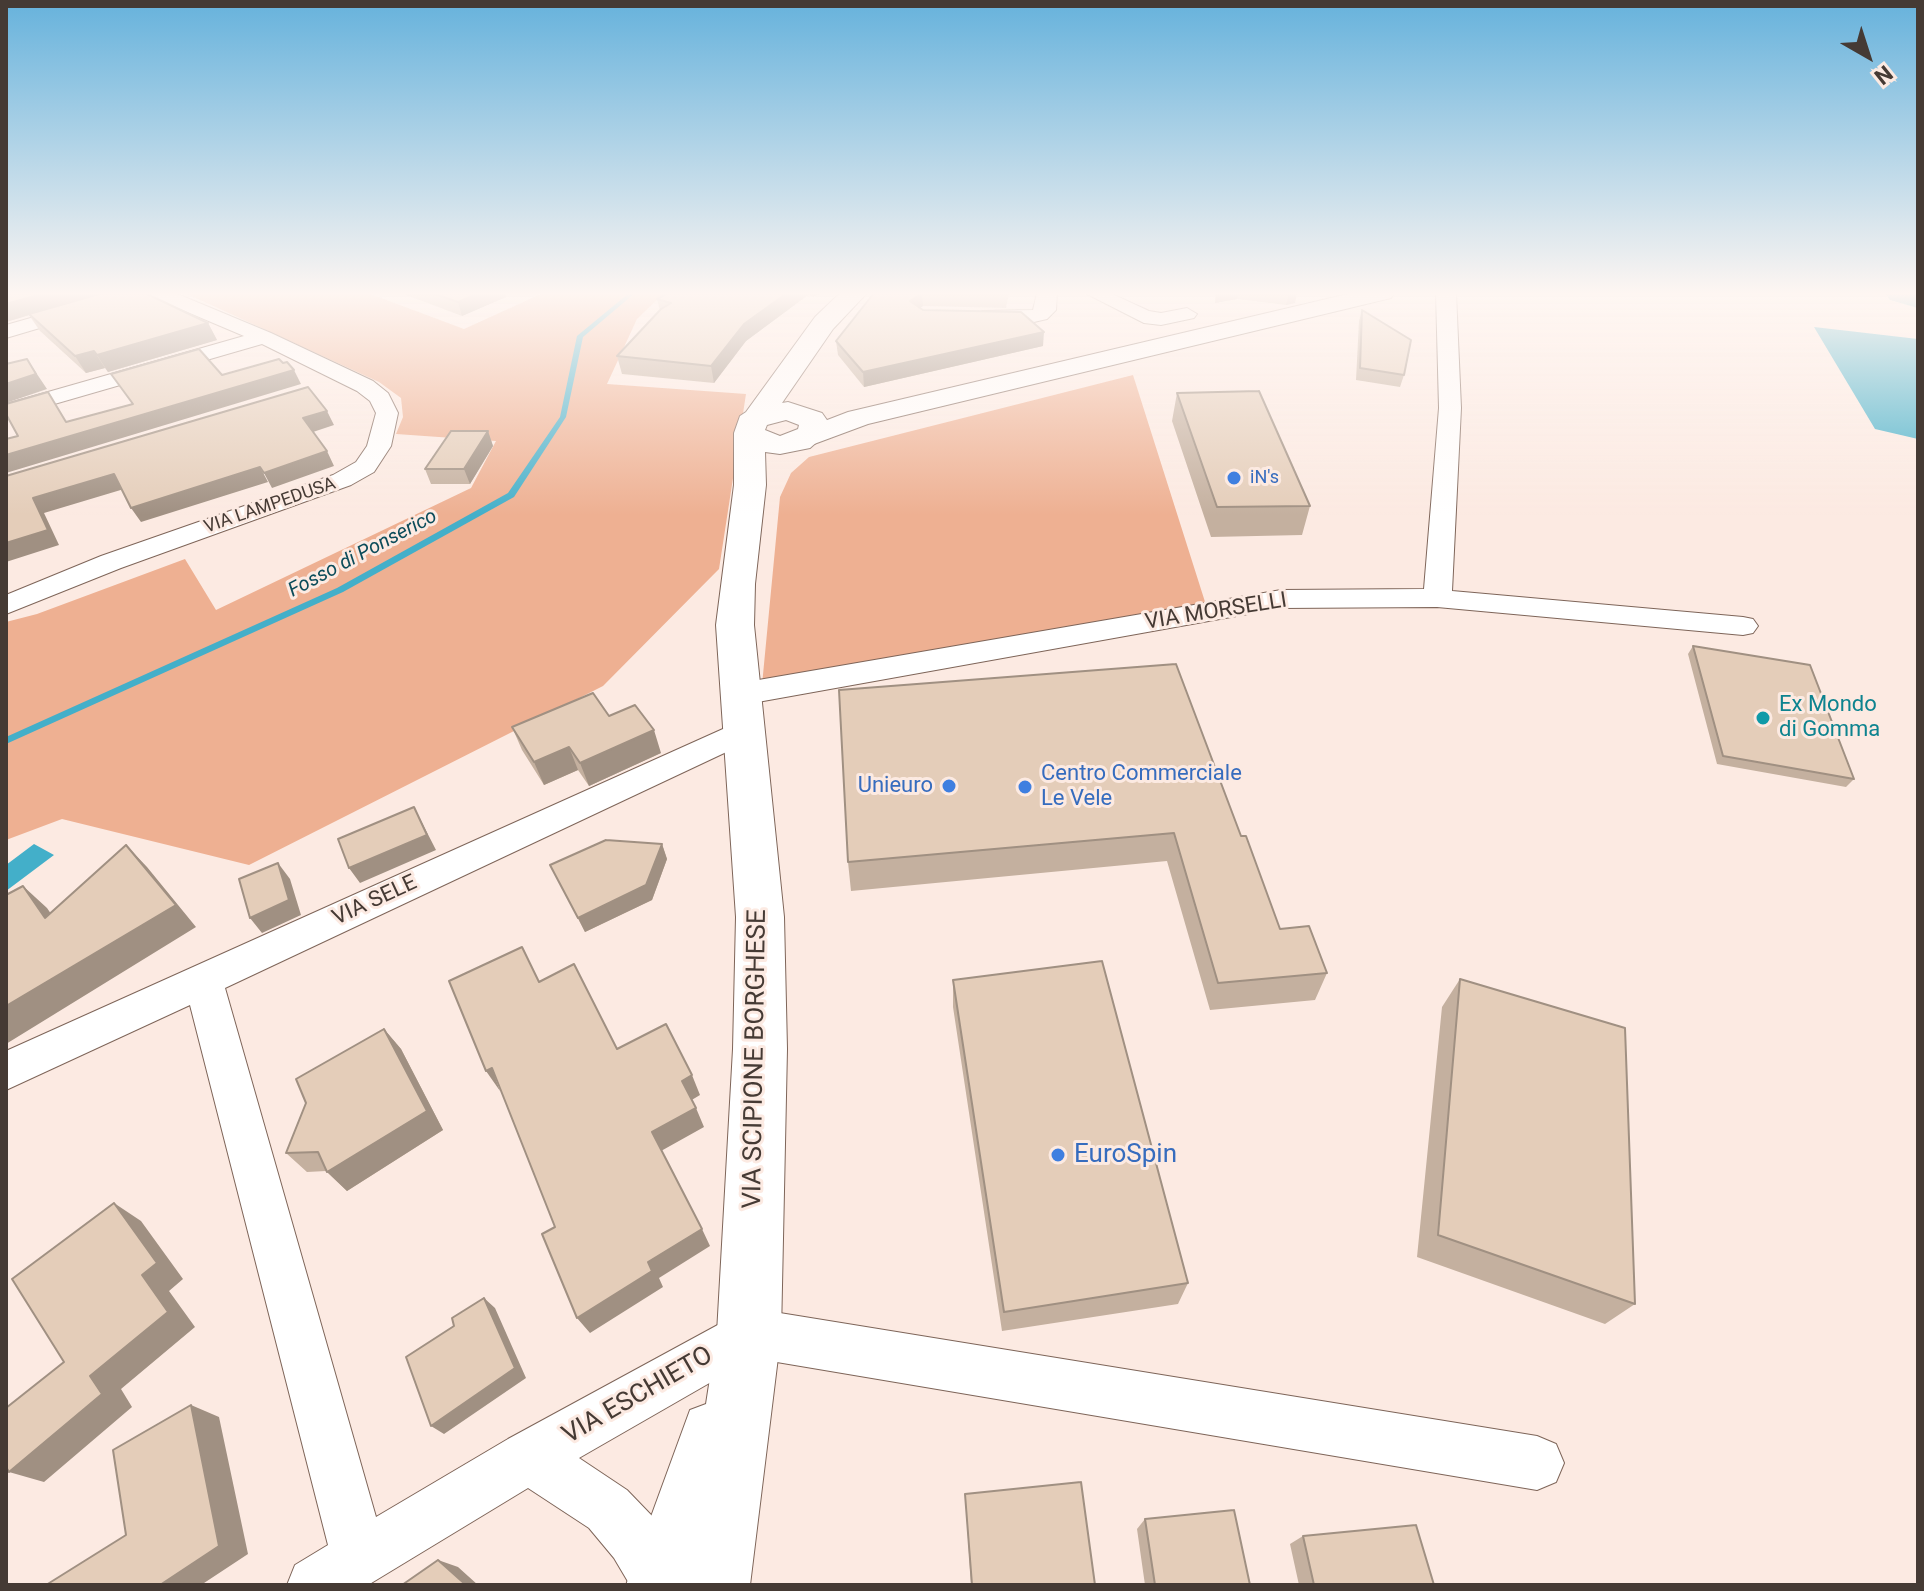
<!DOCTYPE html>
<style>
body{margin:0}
#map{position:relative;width:1924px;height:1591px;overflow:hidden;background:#fceae2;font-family:Roboto,sans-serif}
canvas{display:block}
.frame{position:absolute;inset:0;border:8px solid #453a34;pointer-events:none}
.north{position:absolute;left:1828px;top:16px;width:80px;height:80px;-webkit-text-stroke:6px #fceae2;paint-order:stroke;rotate:141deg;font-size:22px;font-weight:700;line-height:32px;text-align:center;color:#453a34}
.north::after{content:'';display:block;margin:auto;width:28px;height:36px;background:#453a34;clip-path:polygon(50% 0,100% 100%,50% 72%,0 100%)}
</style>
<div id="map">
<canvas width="1924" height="1591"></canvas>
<div class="frame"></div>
<div class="north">N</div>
</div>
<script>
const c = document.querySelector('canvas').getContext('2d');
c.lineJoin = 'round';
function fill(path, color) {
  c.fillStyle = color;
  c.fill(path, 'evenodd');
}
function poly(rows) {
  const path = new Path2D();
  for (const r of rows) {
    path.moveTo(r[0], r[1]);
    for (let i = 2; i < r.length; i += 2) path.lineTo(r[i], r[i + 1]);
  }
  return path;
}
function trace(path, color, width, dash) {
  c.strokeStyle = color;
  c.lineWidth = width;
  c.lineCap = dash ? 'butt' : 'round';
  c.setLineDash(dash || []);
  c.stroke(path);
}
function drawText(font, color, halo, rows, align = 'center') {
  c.font = font + ' Roboto,sans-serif';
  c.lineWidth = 6;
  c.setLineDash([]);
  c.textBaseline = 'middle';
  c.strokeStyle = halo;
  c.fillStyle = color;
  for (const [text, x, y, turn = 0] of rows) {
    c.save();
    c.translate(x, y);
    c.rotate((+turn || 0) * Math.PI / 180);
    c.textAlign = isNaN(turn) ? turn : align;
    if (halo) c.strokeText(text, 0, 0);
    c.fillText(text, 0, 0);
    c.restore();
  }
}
fill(poly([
 [185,293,368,293,464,329,543,293,664,293,637,319,607,384,746,394,719,569,603,686,249,865,62,819,6,840,6,622,37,614,185,559,216,610,471,488,496,441,396,434,403,417,401,398,379,382],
 [1133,375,1206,605,762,685,780,497,791,473,809,457]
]), '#eeb092');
fill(poly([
 [1814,327,1918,339,1918,439,1875,429],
 [34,844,54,855,6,891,6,865]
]), '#43afc9');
fill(poly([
 [629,293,635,293,583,337,566,417,514,497,343,592,6,744,6,737,337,588,508,493,560,417,577,336,629,293]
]), '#43afc9');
fill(poly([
 [1885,293,1918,293,1918,308,1890,300,1885,293]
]), '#43afc9');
const minor = poly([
 [149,293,175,293,271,333,373,381,388,393,398,413,391,446,374,472,351,485,121,568,6,614,6,595,101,556,333,475,356,462,367,446,376,413,370,401,357,391,262,344,6,418,6,404,244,336,152,297,149,293],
 [1037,293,1057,293,1056,310,1047,319,1025,324,982,323,972,317,982,311,1033,310,1037,293],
 [1085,293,1110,293,1149,311,1161,313,1187,308,1197,314,1194,318,1161,325,1144,323,1085,293],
 [1436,293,1456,293,1461,408,1452,591,1743,617,1753,619,1758,626,1753,633,1743,635,1437,607,1281,608,741,705,730,701,725,694,730,687,741,683,1281,590,1424,589,1439,408,1436,293],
 [80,304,87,306,90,310,87,314,6,338,6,325,80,304],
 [743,720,754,723,759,731,754,739,225,988,376,1517,508,1439,749,1308,1537,1436,1556,1444,1564,1463,1556,1482,1537,1490,753,1358,579,1458,627,1490,654,1518,682,1565,690,1585,630,1585,614,1558,589,1528,528,1488,368,1585,287,1585,295,1565,328,1545,190,1005,6,1090,6,1051,743,720]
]);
const tertiary = poly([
 [1352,293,1394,293,1391,298,868,424,806,447,796,444,791,438,796,432,848,412,1352,293]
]);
const secondary = poly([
 [840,293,867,293,833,329,782,403,788,402,822,413,829,423,827,433,810,448,780,454,765,452,766,485,755,584,754,625,784,917,787,1049,781,1333,750,1585,626,1585,690,1410,706,1404,717,1333,733,1049,736,917,716,625,734,485,734,433,740,416,746,412,815,317,840,293],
 [786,420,799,425,798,429,780,436,765,430,767,425,786,420]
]);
trace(minor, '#7e6559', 2);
trace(tertiary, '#7e6559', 2);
trace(secondary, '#7e6559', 2);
fill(minor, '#fff');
fill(tertiary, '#fff');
fill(secondary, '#fff');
fill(poly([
 [6,293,208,323,217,340,108,372,105,368,86,373,40,331,29,315,6,322],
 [401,293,504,293,506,297,462,316],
 [668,293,822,293,813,297,808,295,746,341,714,383,622,374,617,356,660,311,657,299],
 [874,293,1009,293,1006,308,923,306,920,308,923,310,1043,346,864,387,838,355,836,341],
 [1215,293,1297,293,1295,303,1286,305,1237,299,1215,303],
 [1362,310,1404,375,1400,387,1356,380,1359,321],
 [1177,393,1310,506,1302,535,1211,537,1172,421],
 [488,431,493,446,470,484,431,484,425,469],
 [1693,646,1854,779,1846,787,1717,764,1688,654],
 [839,690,1241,836,1280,929,1327,973,1315,1000,1210,1010,1167,861,851,891,848,862],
 [609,716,661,753,589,786,578,770,544,785,522,750,512,727],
 [662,844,667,859,652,900,585,932,550,865],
 [1460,979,1635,1304,1605,1324,1417,1257,1442,1007],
 [953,980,1188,1283,1178,1304,1002,1331,953,1007],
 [384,1029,401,1049,443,1130,347,1191,326,1171,307,1172,286,1153],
 [965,1494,1095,1585,971,1585],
 [1145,1519,1250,1585,1145,1585,1137,1529],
 [1303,1536,1434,1585,1299,1585,1290,1544]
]), '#c4b09f');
fill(poly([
 [45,293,103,293,6,322,6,304],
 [479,293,504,293,506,297,462,316,458,302],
 [787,293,808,293,808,295,746,341,714,383,711,366,744,324],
 [812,293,822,293,813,297],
 [922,293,923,306,910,314,910,301],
 [1217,293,1238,293,1237,299,1215,303],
 [1289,293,1297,293,1295,303,1286,305],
 [208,323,217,340,108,372,97,355],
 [1044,332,1043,346,864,387,863,372],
 [94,351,105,368,86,373,75,356],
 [27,359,47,389,6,403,6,384],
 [294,370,301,384,6,473,6,455],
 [327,411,334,425,310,433,303,418],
 [488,431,493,446,470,484,464,469],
 [327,451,334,466,272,488,264,473],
 [260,467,268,482,141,522,131,508],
 [114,474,124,489,44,513,59,545,6,562,6,543,33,498],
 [654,730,661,753,589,786,580,763],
 [569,747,578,770,544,785,534,762],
 [414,807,436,850,360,883,349,868],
 [662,844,667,859,652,900,585,932,578,918],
 [126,845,147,867,196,927,6,1044,6,1006],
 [278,863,290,879,301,915,262,933,250,918],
 [23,886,47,908,69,940,45,918],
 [384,1029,401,1049,443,1130,347,1191,327,1172],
 [492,1068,500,1091,486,1071],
 [692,1075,700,1095,690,1101,682,1081],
 [696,1108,704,1127,661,1151,652,1132],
 [114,1203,141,1221,183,1279,169,1291,195,1327,121,1389,132,1407,44,1482,9,1472,90,1376,142,1275],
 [702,1229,710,1246,659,1278,663,1287,590,1333,577,1318,648,1262],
 [484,1298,495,1308,526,1378,444,1434,431,1426],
 [191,1405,219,1417,248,1554,201,1585,160,1585],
 [438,1560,458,1567,478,1585,466,1585]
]), '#a09082');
const building = poly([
 [6,293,45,293,6,304,6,293],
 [103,293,145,293,208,323,97,355,94,351,75,356,29,314,103,293],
 [432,293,479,293,458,302,432,293],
 [668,293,787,293,744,324,711,366,617,356,661,309,671,303,657,299,668,293],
 [874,293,922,293,910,301,923,310,1021,312,1044,332,863,372,836,341,874,293],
 [930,293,1007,293,1007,294,930,293],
 [1362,310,1411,340,1404,375,1360,368,1362,310],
 [199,349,222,375,279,359,283,363,287,362,294,370,6,455,6,439,18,436,6,414,6,404,48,392,66,422,133,404,111,374,199,349],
 [27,359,36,374,6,384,6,364,27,359],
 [308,387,327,411,303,418,327,451,264,473,260,467,131,508,114,474,33,498,48,530,6,543,6,476,308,387],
 [1259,391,1310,506,1217,507,1177,393,1259,391],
 [451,431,488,431,464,469,425,469,451,431],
 [1693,646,1810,665,1854,779,1723,756,1693,646],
 [1176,664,1241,836,1246,836,1280,929,1309,926,1327,973,1218,983,1174,833,848,862,839,690,1176,664],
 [593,693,609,716,635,705,654,730,580,763,569,747,534,762,512,727,593,693],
 [414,807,427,835,349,868,338,839,414,807],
 [606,840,662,844,646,885,578,918,550,865,606,840],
 [126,845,176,905,6,1006,6,895,23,886,45,918,126,845],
 [278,863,289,900,250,918,239,879,278,863],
 [522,947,539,982,574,964,617,1049,666,1024,692,1075,682,1081,696,1108,652,1132,702,1229,648,1262,652,1271,577,1318,542,1234,555,1227,492,1068,486,1071,449,981,522,947],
 [1102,961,1188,1283,1004,1312,953,980,1102,961],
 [1460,979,1625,1028,1635,1304,1438,1235,1460,979],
 [384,1029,427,1111,327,1172,318,1152,286,1153,306,1103,296,1079,384,1029],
 [114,1203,157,1263,142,1275,168,1312,90,1376,102,1394,9,1472,6,1467,6,1408,64,1362,12,1279,114,1203],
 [484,1298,515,1368,431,1426,406,1357,454,1326,452,1318,484,1298],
 [191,1405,219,1546,160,1585,46,1585,126,1535,113,1450,191,1405],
 [1081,1482,1095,1585,972,1585,965,1494,1081,1482],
 [1234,1510,1250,1585,1155,1585,1145,1519,1234,1510],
 [1416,1525,1434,1585,1314,1585,1303,1536,1416,1525],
 [438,1560,466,1585,402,1585,438,1560]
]);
fill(building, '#e4cdb9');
trace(building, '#a09082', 2);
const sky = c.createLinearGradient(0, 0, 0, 515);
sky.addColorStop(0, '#66b2dc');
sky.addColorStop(0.57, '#fef6f2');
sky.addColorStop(1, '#fef6f200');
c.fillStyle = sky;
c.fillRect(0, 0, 1924, 515);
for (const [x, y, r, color] of [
 [1234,478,8,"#3f7fe0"],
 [1763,718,8,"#0f9aa8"],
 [949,786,8,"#3f7fe0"],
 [1025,787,8,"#3f7fe0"],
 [1058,1155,8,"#3f7fe0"]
]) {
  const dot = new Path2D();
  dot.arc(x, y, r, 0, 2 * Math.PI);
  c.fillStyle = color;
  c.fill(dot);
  trace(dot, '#fceae2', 3);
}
drawText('18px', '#366cbe', '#fceae2', [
 ["iN's",1250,478]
], 'left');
drawText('18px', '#453a34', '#fceae2', [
 ["VIA LAMPEDUSA",270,506,-19]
]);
drawText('italic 20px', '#0c4c5a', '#fceae2', [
 ["Fosso di Ponserico",363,554,-28]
]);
drawText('22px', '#453a34', '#fceae2', [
 ["VIA MORSELLI",1216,612,-9],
 ["VIA SELE",375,901,-25]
]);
drawText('22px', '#0d838f', '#fceae2', [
 ["Ex Mondo",1779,705],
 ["di Gomma",1779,730]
], 'left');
drawText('22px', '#366cbe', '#fceae2', [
 ["Centro Commerciale",1041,774],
 ["Le Vele",1041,799],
 ["Unieuro",933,786,"right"]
], 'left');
drawText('26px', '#453a34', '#fceae2', [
 ["VIA SCIPIONE BORGHESE",756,1059,-89],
 ["VIA ESCHIETO",638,1396,-30]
]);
drawText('26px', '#366cbe', '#fceae2', [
 ["EuroSpin",1074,1155]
], 'left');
</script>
